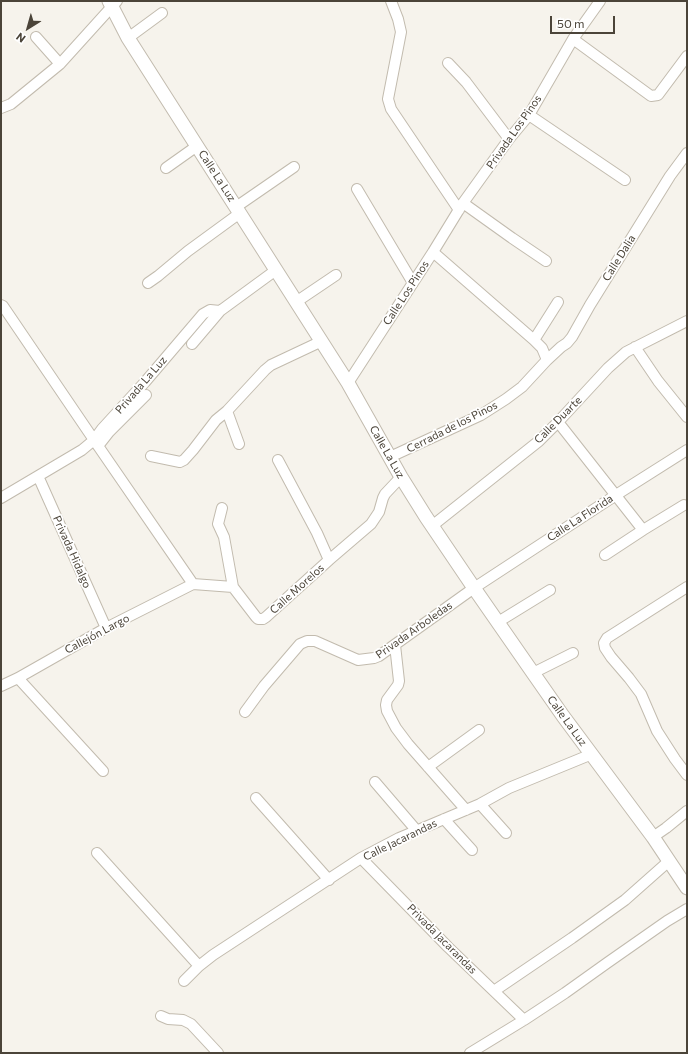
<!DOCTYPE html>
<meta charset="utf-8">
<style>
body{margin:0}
#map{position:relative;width:688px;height:1054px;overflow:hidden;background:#f6f3ec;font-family:Commissioner,sans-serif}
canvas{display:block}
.frame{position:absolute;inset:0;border:2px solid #4b4439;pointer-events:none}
.north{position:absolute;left:8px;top:8px;width:40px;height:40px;-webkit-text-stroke:3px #fff;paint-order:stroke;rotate:217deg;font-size:11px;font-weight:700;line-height:16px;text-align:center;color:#4b4439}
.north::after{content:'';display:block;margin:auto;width:14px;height:18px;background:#4b4439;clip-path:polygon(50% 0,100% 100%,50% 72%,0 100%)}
.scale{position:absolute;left:550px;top:16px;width:65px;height:18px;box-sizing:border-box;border:2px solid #4b4439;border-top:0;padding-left:5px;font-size:12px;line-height:14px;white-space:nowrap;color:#4b4439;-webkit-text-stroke:3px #fff;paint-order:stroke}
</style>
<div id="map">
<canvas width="688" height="1054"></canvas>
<div class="frame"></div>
<div class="north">N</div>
<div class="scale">50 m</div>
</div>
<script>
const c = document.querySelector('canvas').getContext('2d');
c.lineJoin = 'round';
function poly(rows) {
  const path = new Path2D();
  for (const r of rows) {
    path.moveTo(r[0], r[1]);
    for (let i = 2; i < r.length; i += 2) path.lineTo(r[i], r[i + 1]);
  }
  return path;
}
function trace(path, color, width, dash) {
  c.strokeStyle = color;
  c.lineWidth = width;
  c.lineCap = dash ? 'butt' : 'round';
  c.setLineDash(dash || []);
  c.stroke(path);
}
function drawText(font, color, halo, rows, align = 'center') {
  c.font = font + ' Commissioner,sans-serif';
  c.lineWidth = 3.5;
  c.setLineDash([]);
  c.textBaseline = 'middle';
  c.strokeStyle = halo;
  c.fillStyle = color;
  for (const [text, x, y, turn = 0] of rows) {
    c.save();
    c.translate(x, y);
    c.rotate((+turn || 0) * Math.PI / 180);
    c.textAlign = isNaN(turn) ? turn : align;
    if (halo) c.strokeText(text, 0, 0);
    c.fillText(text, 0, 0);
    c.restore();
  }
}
const minor = poly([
 [391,1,398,19,401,32,388,99,391,109,459,210],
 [36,37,60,64],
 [128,38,162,13],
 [573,39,651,96,658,95,687,56],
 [448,63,466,82,509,139],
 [1,108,11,104,60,64,117,1],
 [529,115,625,180],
 [166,168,197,146],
 [357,189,413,283],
 [463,203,512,238,546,261],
 [236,207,294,167],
 [433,252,534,340,542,348,547,360],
 [148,283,158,276,188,251,240,213],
 [296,302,336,275],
 [1,305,3,306,94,440,193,584],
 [534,340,558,302],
 [192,344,220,311],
 [635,347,658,381,687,417],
 [348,383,433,252,463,203,509,139,529,115,573,39,600,1],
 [227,411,239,444],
 [558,422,643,530],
 [98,446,109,432,146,395],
 [151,456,180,462,184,460,193,450,216,420,227,411,265,370,271,365,322,341],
 [390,457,481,415,506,399,522,387,547,360,561,347,567,343,572,337,590,305,670,176,687,153],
 [278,460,317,533,329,560],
 [38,476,106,628],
 [1,498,82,450,94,440,102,429,145,382,203,314,210,310,220,311,276,270],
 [222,508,218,524,224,537,233,587],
 [432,526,539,441,558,422,608,368,626,352,687,321],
 [605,555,643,530,684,505],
 [193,584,233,587,256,617,258,619,263,619,266,617,329,560,371,524,379,512,383,498,385,494,401,477],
 [687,587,607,638,604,643,605,648,611,657,629,678,641,694,657,731,675,759,687,775],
 [498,622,550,590],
 [395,645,399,681,398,685,387,700,386,705,387,711,396,728,408,744,466,810],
 [533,673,573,653],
 [18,678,103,771],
 [1,686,18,678,106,628,193,584],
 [245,712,264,686,300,644,307,641,315,641,358,660,374,658,379,656,474,588,616,495,687,450],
 [428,767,479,730],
 [375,782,417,831],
 [256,798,329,880],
 [480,804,506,833],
 [444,819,472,850],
 [653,837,666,828,687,811],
 [97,853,199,966],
 [361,858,448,947,524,1020],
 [184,981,199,966,213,955,361,858,399,838,480,804,509,788,592,754],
 [494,991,572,938,625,900,669,861],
 [161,1016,168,1019,183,1020,191,1024,218,1053],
 [470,1053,524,1020,565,993,607,963,667,921,687,909]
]);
const tertiary = poly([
 [109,1,128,38,348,383,401,477,426,517,474,588,533,673,563,716,653,837,687,888]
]);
trace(minor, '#c2bbae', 12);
trace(tertiary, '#c2bbae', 15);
trace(minor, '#fff', 10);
trace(tertiary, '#fff', 13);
drawText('11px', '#4b4439', '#fff', [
 ["Privada Los Pinos",514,132,-55],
 ["Calle La Luz",217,176,57],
 ["Calle Dalia",619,258,-58],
 ["Calle Los Pinos",406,293,-57],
 ["Privada La Luz",141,385,-49],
 ["Calle Duarte",558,420,-45],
 ["Cerrada de los Pinos",452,427,-27],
 ["Calle La Luz",387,452,60],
 ["Calle La Florida",580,518,-33],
 ["Privada Hidalgo",72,552,66],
 ["Calle Morelos",297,589,-42],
 ["Privada Arboledas",414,630,-35],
 ["Callejón Largo",97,634,-28],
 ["Calle La Luz",567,721,54],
 ["Calle Jacarandas",400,840,-26],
 ["Privada Jacarandas",442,939,45]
]);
</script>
